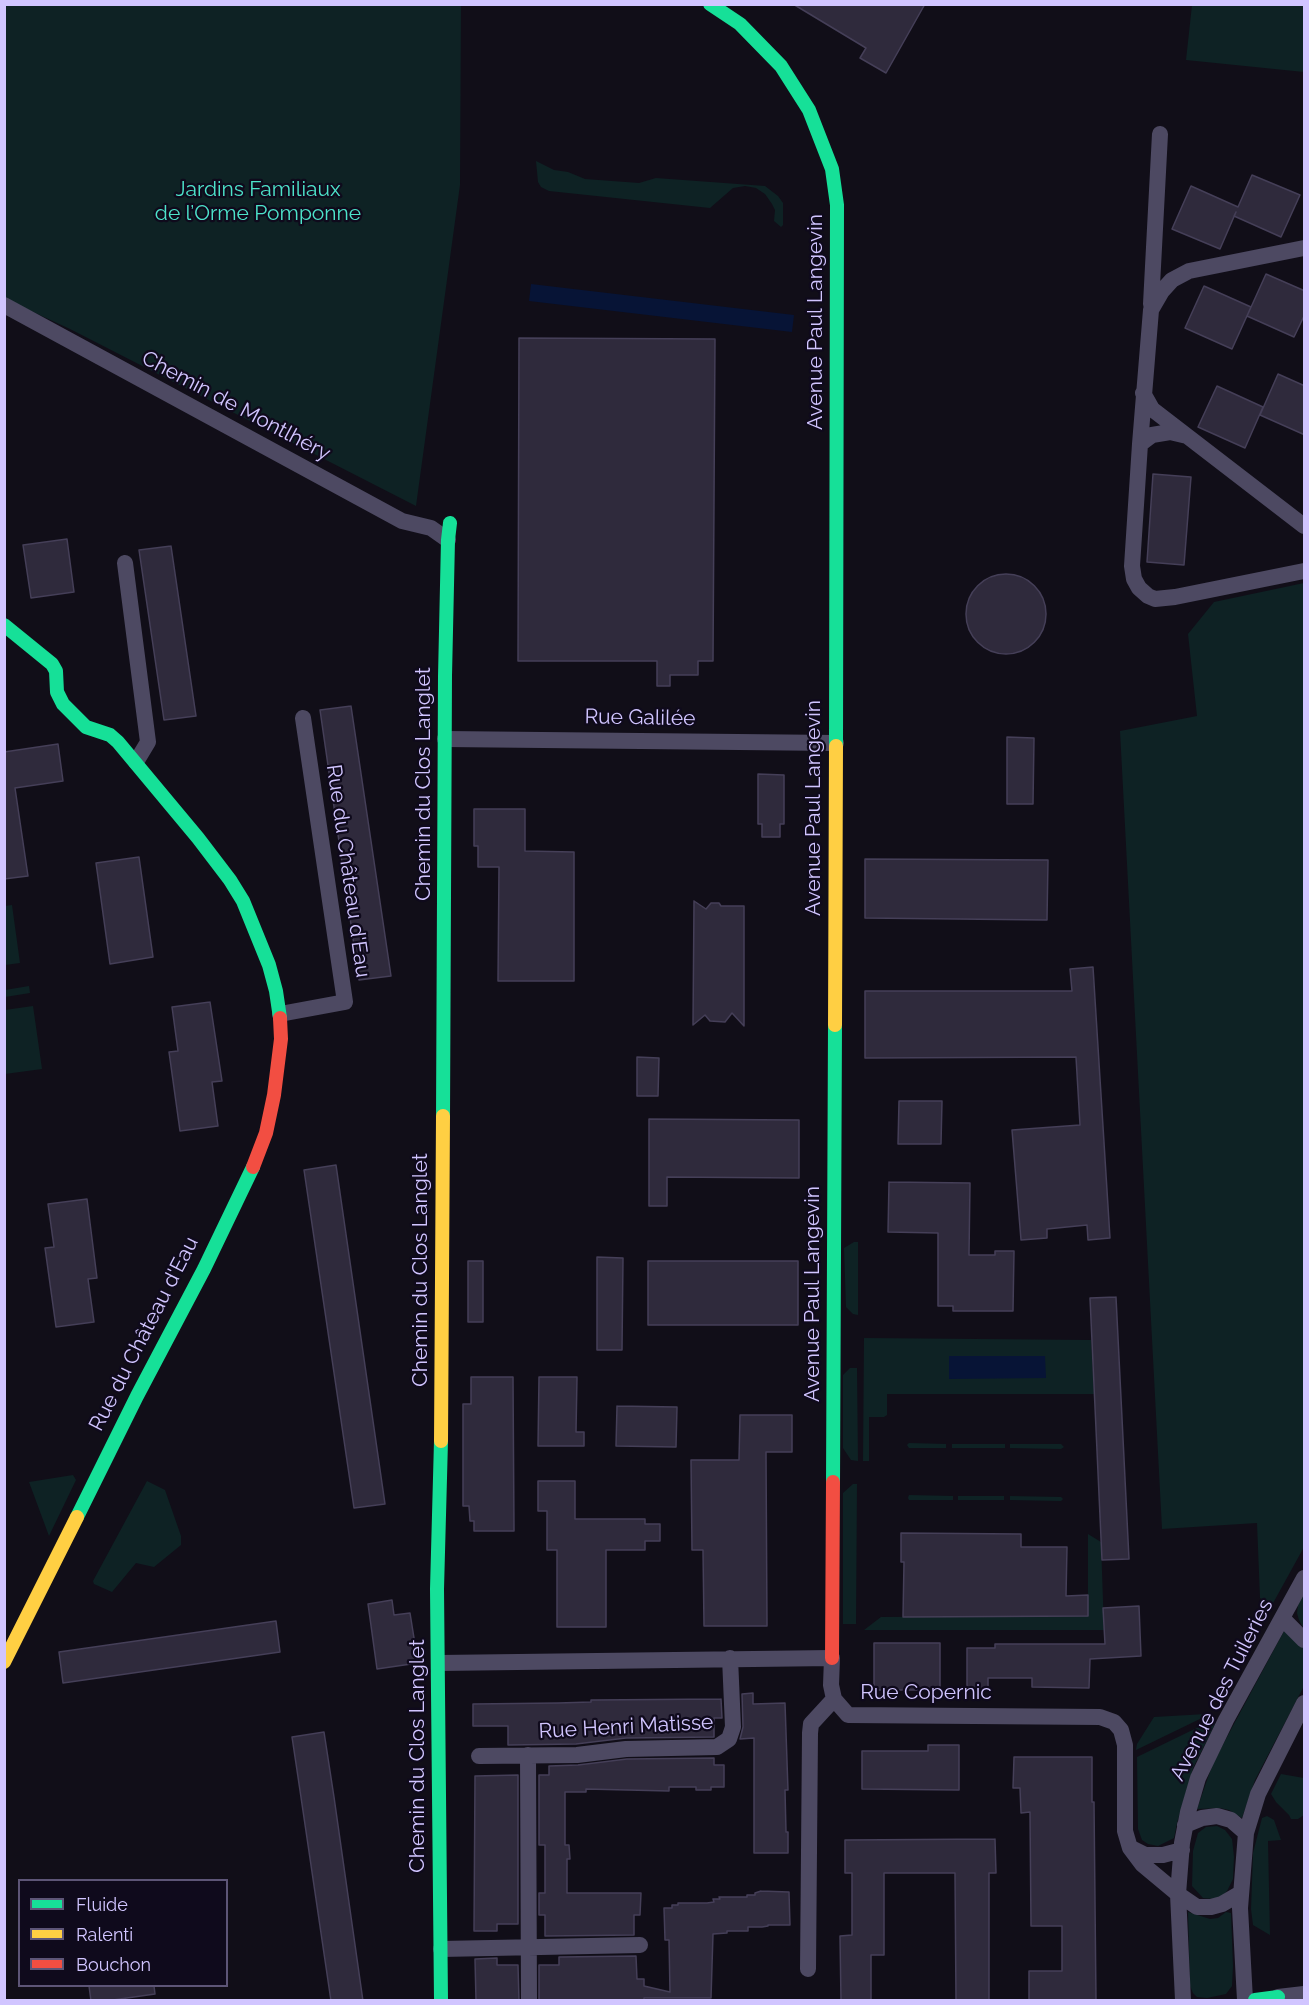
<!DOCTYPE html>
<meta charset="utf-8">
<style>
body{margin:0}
#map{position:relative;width:1309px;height:2005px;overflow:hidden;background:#110e18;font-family:Raleway,sans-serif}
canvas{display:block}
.frame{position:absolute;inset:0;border:6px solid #d1c5ff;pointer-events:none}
.legend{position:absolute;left:18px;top:1879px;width:210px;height:108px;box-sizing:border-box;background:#0f0a1c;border:2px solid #5d5577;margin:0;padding:8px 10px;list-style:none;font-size:18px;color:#d1c5ff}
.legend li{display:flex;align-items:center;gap:12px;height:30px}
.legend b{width:30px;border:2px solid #5d5577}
</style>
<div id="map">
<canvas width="1309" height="2005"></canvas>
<div class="frame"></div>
<ul class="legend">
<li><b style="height:8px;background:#16e098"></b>Fluide</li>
<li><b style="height:8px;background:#ffcf43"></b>Ralenti</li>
<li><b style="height:8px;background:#f24e42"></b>Bouchon</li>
</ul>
</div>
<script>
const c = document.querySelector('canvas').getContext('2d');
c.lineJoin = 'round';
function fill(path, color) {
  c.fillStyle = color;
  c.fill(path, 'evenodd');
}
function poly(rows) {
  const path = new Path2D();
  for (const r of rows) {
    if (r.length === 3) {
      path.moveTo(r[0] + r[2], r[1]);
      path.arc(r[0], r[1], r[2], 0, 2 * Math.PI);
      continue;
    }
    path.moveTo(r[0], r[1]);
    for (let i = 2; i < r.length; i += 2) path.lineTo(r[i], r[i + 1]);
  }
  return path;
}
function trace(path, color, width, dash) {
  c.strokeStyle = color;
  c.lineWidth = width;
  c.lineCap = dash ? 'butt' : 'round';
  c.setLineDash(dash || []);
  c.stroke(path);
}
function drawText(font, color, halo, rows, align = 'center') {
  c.font = font + ' Raleway,sans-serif';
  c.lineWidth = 4.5;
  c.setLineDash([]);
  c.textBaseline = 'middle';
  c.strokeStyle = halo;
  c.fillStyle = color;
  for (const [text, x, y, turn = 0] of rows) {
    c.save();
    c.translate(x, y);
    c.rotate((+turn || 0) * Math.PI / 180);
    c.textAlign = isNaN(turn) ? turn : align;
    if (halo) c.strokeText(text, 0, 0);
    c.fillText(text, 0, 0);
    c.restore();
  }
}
fill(poly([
 [5,5,461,5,460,185,416,506,70,329,5,299],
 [1192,5,1304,5,1304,72,1186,60],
 [536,161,554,170,568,172,585,179,639,183,656,178,765,186,778,196,783,203,783,225,781,227,774,221,775,210,772,204,765,194,756,188,745,186,733,188,710,208,549,191,541,187,538,182],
 [1304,583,1304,1547,1272,1605,1260,1598,1257,1523,1162,1529,1120,731,1197,716,1188,634,1214,602],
 [12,905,20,963,5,965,5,906],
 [29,986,30,993,5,997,5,990],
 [33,1006,42,1069,5,1074,5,1010],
 [854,1242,858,1242,858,1315,853,1314,846,1307,844,1248],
 [864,1338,1091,1340,1094,1394,887,1394,887,1415,884,1417,869,1417,869,1461,863,1461],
 [850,1368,857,1368,858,1461,851,1460,843,1448,843,1375],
 [909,1443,946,1444,946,1448,909,1448,907,1445],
 [952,1444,1005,1444,1005,1448,952,1448],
 [1010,1444,1061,1444,1064,1447,1061,1449,1010,1448],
 [73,1475,76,1480,49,1536,29,1482],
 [147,1481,165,1490,181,1536,181,1545,154,1567,136,1563,112,1592,94,1584,93,1581],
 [853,1484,857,1484,856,1624,843,1624,843,1493],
 [909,1495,953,1496,953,1500,909,1500,908,1498],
 [958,1496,1004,1496,1004,1500,958,1500],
 [1010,1496,1061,1497,1063,1499,1061,1501,1010,1500],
 [1088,1534,1101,1542,1104,1630,864,1630,881,1617,1088,1616],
 [1304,1591,1304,1629,1299,1620,1297,1613,1298,1605],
 [1284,1631,1304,1648,1304,1686,1255,1780,1242,1818,1229,1810,1220,1808,1197,1809,1213,1763],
 [1206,1714,1206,1716,1136,1750,1137,1744,1154,1717],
 [1213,1720,1215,1721,1215,1724,1193,1768,1177,1823,1174,1838,1158,1846,1148,1844,1142,1840,1138,1829,1137,1757],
 [1281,1774,1304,1778,1304,1815,1298,1819,1291,1819,1289,1815,1276,1802,1271,1794],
 [1267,1816,1274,1820,1281,1840,1268,1841,1270,1935,1253,1925,1251,1909,1253,1853,1262,1818],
 [1217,1826,1225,1830,1232,1839,1234,1857,1233,1879,1227,1891,1222,1896,1213,1899,1203,1898,1192,1886,1193,1851,1198,1833,1206,1827],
 [1188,1912,1210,1919,1218,1918,1226,1912,1231,1913,1233,1966,1232,1986,1226,1994,1207,1998,1197,1997,1193,1993,1190,1986]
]), '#0e2224');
fill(poly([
 [531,284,794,315,792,332,529,301],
 [949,1356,1045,1356,1046,1378,949,1379]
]), '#071436');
const building = poly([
 [793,4,925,4,886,73,860,58,866,48,793,4],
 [1252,175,1300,195,1281,237,1234,216,1236,212,1220,249,1172,229,1191,186,1238,207,1252,175],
 [1266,274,1305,291,1305,314,1294,337,1247,316,1266,274],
 [1204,286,1251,307,1232,349,1185,328,1204,286],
 [519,338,715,339,713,661,698,661,698,675,670,675,670,686,657,686,657,661,518,661,519,338],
 [1278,374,1305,386,1305,435,1260,415,1278,374],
 [1217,386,1263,407,1245,448,1198,427,1217,386],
 [1153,474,1191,477,1184,565,1147,562,1153,474],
 [67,539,74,592,31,598,23,545,67,539],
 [171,546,196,716,164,720,139,550,171,546],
 [1006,614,40],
 [351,706,391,976,359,980,320,710,351,706],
 [1007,737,1034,738,1033,804,1007,804,1007,737],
 [58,744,63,781,15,788,28,876,4,879,4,752,58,744],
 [758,774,784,775,784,824,780,824,780,837,762,837,762,824,758,824,758,774],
 [474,809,525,809,525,851,574,852,574,981,498,981,499,867,478,867,478,846,474,846,474,809],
 [139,857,153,957,110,964,96,863,139,857],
 [865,859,1048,860,1047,920,865,918,865,859],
 [694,901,706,909,711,903,719,903,721,906,744,906,744,1026,732,1013,725,1022,710,1021,705,1015,693,1025,694,901],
 [1093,967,1110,1238,1088,1240,1087,1225,1047,1229,1047,1238,1021,1240,1012,1130,1080,1125,1076,1057,865,1058,865,991,1072,991,1070,969,1093,967],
 [210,1002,222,1081,212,1082,218,1126,180,1131,169,1052,178,1051,172,1007,210,1002],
 [637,1057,659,1058,658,1096,637,1096,637,1057],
 [899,1101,942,1101,941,1144,898,1144,899,1101],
 [649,1119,799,1120,799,1178,667,1177,667,1206,649,1206,649,1119],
 [336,1165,385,1504,354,1508,304,1170,336,1165],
 [889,1182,970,1183,969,1255,995,1255,995,1251,1014,1251,1013,1311,953,1311,953,1306,938,1306,938,1233,888,1232,889,1182],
 [87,1199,97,1278,88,1279,94,1322,56,1327,45,1248,54,1247,48,1204,87,1199],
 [597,1257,623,1258,622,1350,597,1350,597,1257],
 [468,1261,483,1261,483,1322,468,1322,468,1261],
 [648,1261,798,1261,798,1325,648,1325,648,1261],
 [1116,1297,1129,1559,1102,1560,1090,1298,1116,1297],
 [471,1377,513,1377,514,1531,474,1531,474,1521,470,1521,469,1506,463,1506,463,1404,471,1404,471,1377],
 [539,1377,577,1377,576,1432,584,1432,584,1446,538,1446,539,1377],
 [617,1406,677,1407,676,1447,616,1446,617,1406],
 [740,1415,792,1415,792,1452,766,1452,767,1626,704,1626,703,1550,692,1550,691,1460,739,1460,740,1415],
 [538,1481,575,1481,575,1519,645,1519,645,1524,660,1524,660,1541,645,1541,645,1550,606,1550,606,1627,557,1627,557,1550,547,1550,547,1511,538,1511,538,1481],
 [901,1533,1021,1534,1021,1547,1067,1547,1066,1596,1088,1595,1088,1616,903,1617,904,1562,901,1562,901,1533],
 [392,1600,394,1615,410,1613,418,1663,377,1669,368,1604,392,1600],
 [1139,1606,1141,1656,1090,1659,1089,1688,1032,1687,1032,1678,988,1678,988,1689,967,1689,967,1648,995,1648,995,1644,1105,1644,1103,1608,1139,1606],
 [276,1621,280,1652,63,1683,59,1652,276,1621],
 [874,1643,940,1643,940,1690,874,1690,874,1643],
 [753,1693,753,1704,785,1703,788,1790,785,1790,786,1832,788,1832,788,1853,754,1853,754,1738,740,1739,743,1727,742,1694,753,1693],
 [721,1699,722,1718,714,1718,714,1737,626,1738,576,1744,508,1745,508,1726,473,1726,473,1704,558,1703,591,1702,591,1700,721,1699],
 [324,1732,334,1797,363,2001,331,2001,298,1777,292,1737,324,1732],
 [928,1745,959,1745,959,1790,862,1789,862,1751,928,1751,928,1745],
 [1014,1757,1092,1757,1092,1802,1094,1802,1096,2001,1029,2001,1029,1971,1062,1971,1062,1926,1031,1926,1030,1812,1021,1813,1020,1788,1013,1788,1014,1757],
 [714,1758,714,1765,724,1765,724,1787,711,1787,711,1790,696,1790,696,1787,669,1787,669,1791,586,1789,586,1792,565,1792,565,1845,569,1845,570,1859,567,1859,567,1893,641,1893,640,1915,634,1915,634,1935,545,1936,545,1915,539,1915,539,1893,545,1893,545,1845,539,1845,539,1775,549,1775,549,1766,578,1765,627,1759,714,1758],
 [518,1775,518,1924,497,1924,497,1931,474,1931,475,1776,518,1775],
 [995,1839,996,1873,989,1873,989,2001,956,2001,955,1873,884,1873,884,1955,871,1955,871,2001,841,2001,840,1936,852,1935,852,1873,845,1873,845,1840,995,1839],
 [761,1891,789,1892,790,1925,768,1925,768,1926,762,1927,748,1927,748,1931,727,1931,727,1933,713,1934,711,1998,644,1998,644,2001,539,2001,539,1965,559,1965,559,1957,636,1956,637,1979,644,1979,644,1986,670,1992,669,1940,665,1940,664,1908,672,1908,672,1905,678,1905,678,1903,707,1903,714,1902,713,1899,720,1899,719,1897,747,1897,747,1895,755,1895,755,1893,761,1891],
 [497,1958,497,1965,518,1965,519,2001,476,2001,475,1959,497,1958],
 [89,1986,154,1986,155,1994,106,2001,91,2001,89,1986]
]);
fill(building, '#2f2a3c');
trace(building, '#453f58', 1.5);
trace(poly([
 [1151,304,1160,134],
 [4,305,402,521,431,528,448,540],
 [1143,393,1152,409,1304,526],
 [1187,436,1170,432,1152,435,1140,444,1132,566,1134,579,1139,588,1148,596,1155,599,1175,597,1304,571],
 [1140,444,1151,310,1162,291,1172,280,1189,271,1304,248],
 [125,563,148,742,136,762],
 [445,739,836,743],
 [280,1014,345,1002,303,718],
 [1283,1619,1304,1640],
 [439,1663,832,1658,831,1685,834,1699,848,1715,1100,1717,1114,1722,1121,1730,1125,1745,1125,1831,1130,1848,1142,1864,1178,1894,1197,1907,1211,1907,1222,1904,1241,1893],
 [528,1755,529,2000],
 [479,1756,577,1755,626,1749,717,1747,729,1739,733,1727,730,1658],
 [1185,1825,1202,1818,1217,1816,1231,1820,1246,1833],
 [1131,1848,1145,1855,1163,1855,1182,1850],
 [441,1949,640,1945],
 [808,1969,810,1733,811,1724,834,1699],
 [1278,1997,1304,1994],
 [1183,2000,1178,1894,1182,1843,1188,1812,1198,1778,1226,1720,1304,1578],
 [1245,2000,1240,1908,1246,1833,1258,1794,1304,1703]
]), '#4d4962', 16);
trace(poly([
 [710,4,740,24,781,66,809,110,832,169,837,205,836,746],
 [4,625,52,664,56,671,57,692,63,704,86,727,110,735,118,742,198,838,230,880,243,901,269,965,276,991,280,1018],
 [443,1116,445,676,448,540,450,523],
 [833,1482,835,1025],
 [77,1517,137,1396,204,1269,253,1167],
 [441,2000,437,1589,441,1441],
 [1255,2000,1278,1997]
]), '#16e098', 14);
trace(poly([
 [835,1025,836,746],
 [441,1441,443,1116],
 [4,1662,77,1517]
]), '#ffcf43', 14);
trace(poly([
 [253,1167,266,1133,274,1095,281,1039,280,1018],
 [832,1658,833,1482]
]), '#f24e42', 14);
drawText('21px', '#4de3ca', '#0f0a1c', [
 ["Jardins Familiaux",258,190],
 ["de l’Orme Pomponne",258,214]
]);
drawText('21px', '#d1c5ff', '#0f0a1c', [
 ["Avenue Paul Langevin",816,322,-90],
 ["Chemin de Montlhéry",236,406,28],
 ["Rue Galilée",640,718,1],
 ["Chemin du Clos Langlet",424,784,-90],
 ["Avenue Paul Langevin",814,808,-90],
 ["Rue du Château d'Eau",348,871,82],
 ["Chemin du Clos Langlet",421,1270,-90],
 ["Avenue Paul Langevin",813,1294,-90],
 ["Rue du Château d'Eau",144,1334,-63],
 ["Avenue des Tuileries",1222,1690,-63],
 ["Rue Copernic",926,1693],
 ["Rue Henri Matisse",626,1727,-3],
 ["Chemin du Clos Langlet",418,1756,-90]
]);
</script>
